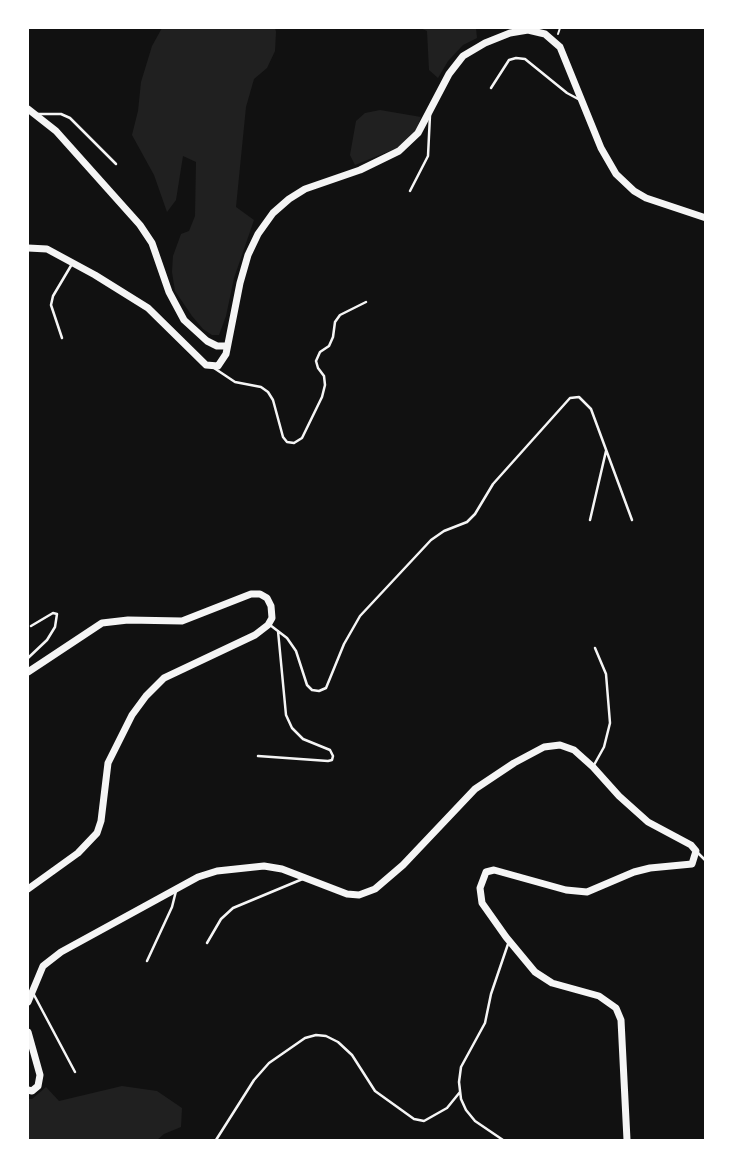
<!DOCTYPE html>
<style>
body{margin:0}
#map{position:relative;width:733px;height:1168px;overflow:hidden;background:#111;font-family:"DejaVu Sans",sans-serif}
canvas{display:block}
.frame{position:absolute;inset:0;border:29px solid #fff;pointer-events:none}
</style>
<div id="map">
<canvas width="733" height="1168"></canvas>
<div class="frame"></div>
</div>
<script>
const c = document.querySelector('canvas').getContext('2d');
c.lineJoin = 'round';
function fill(path, color) {
  c.fillStyle = color;
  c.fill(path, 'evenodd');
}
function poly(rows) {
  const path = new Path2D();
  for (const r of rows) {
    path.moveTo(r[0], r[1]);
    for (let i = 2; i < r.length; i += 2) path.lineTo(r[i], r[i + 1]);
  }
  return path;
}
function trace(path, color, width, dash) {
  c.strokeStyle = color;
  c.lineWidth = width;
  c.lineCap = dash ? 'butt' : 'round';
  c.setLineDash(dash || []);
  c.stroke(path);
}
fill(poly([
 [162,28,275,28,276,32,275,51,267,68,254,79,246,107,236,207,254,220,234,278,226,316,219,335,212,335,203,329,192,316,175,291,172,272,173,256,181,234,189,231,195,216,196,162,183,156,176,200,167,212,154,175,132,135,138,111,141,82,152,46],
 [420,28,476,28,477,38,463,45,448,61,438,78,429,70,427,31],
 [380,110,421,117,417,128,408,140,397,148,355,165,350,155,356,121,365,113],
 [122,1086,157,1091,182,1108,181,1127,164,1134,157,1140,28,1140,28,1099,32,1099,46,1087,59,1101]
]), '#202020');
trace(poly([
 [558,34,560,28]
]), '#f5f5f5', 2);
trace(poly([
 [491,88,509,60,516,58,525,59,567,93,580,100],
 [38,114,61,114,70,118,116,164],
 [410,191,428,156,430,115],
 [62,338,51,305,53,296,72,264],
 [214,368,235,382,261,387,268,392,273,400,283,437,287,442,294,443,302,438,322,397,325,385,324,376,318,368,316,361,320,352,329,346,333,337,335,322,340,315,366,302],
 [590,520,606,451],
 [270,625,287,638,296,651,307,685,312,690,319,691,326,688,344,644,360,616,431,540,444,531,467,522,475,514,493,484,570,398,579,397,591,409,632,520],
 [28,658,47,640,55,627,57,614,53,613,31,626],
 [258,756,328,761,332,760,333,756,330,750,303,739,292,728,286,715,278,631],
 [594,765,604,747,610,723,606,674,595,648],
 [698,853,706,861],
 [207,943,221,919,233,908,305,878],
 [147,961,172,907,176,891],
 [33,993,75,1072],
 [216,1140,254,1080,269,1063,305,1038,316,1035,326,1036,338,1042,352,1055,375,1091,414,1119,424,1121,447,1108,460,1092],
 [503,1140,475,1121,466,1110,461,1099,459,1082,461,1067,485,1023,491,994,508,944]
]), '#f5f5f5', 2.5);
trace(poly([
 [28,109,56,131,140,225,152,243,169,292,184,320,207,341,217,346,227,346],
 [28,248,47,249,95,275,148,308,206,365,218,366,226,354,240,283,248,255,258,234,273,213,289,199,305,189,360,170,399,151,418,133,449,74,463,56,485,43,510,33,528,30,545,34,560,47,601,148,616,174,634,191,646,198,706,218],
 [28,672,102,623,128,620,182,621,251,594,260,594,267,598,271,606,272,618,268,625,255,635,164,678,146,696,132,715,108,763,101,821,97,833,78,853,28,889],
 [28,1002,43,966,61,952,198,877,217,871,264,866,282,869,347,894,359,895,375,889,403,865,475,789,514,763,544,747,560,745,574,750,593,767,619,796,648,822,691,845,696,851,692,864,650,868,634,872,587,892,566,890,494,870,486,872,480,888,482,903,506,937,535,972,552,983,599,996,616,1008,621,1020,627,1140],
 [28,1032,40,1075,38,1086,32,1091,28,1090]
]), '#f5f5f5', 7);
</script>
